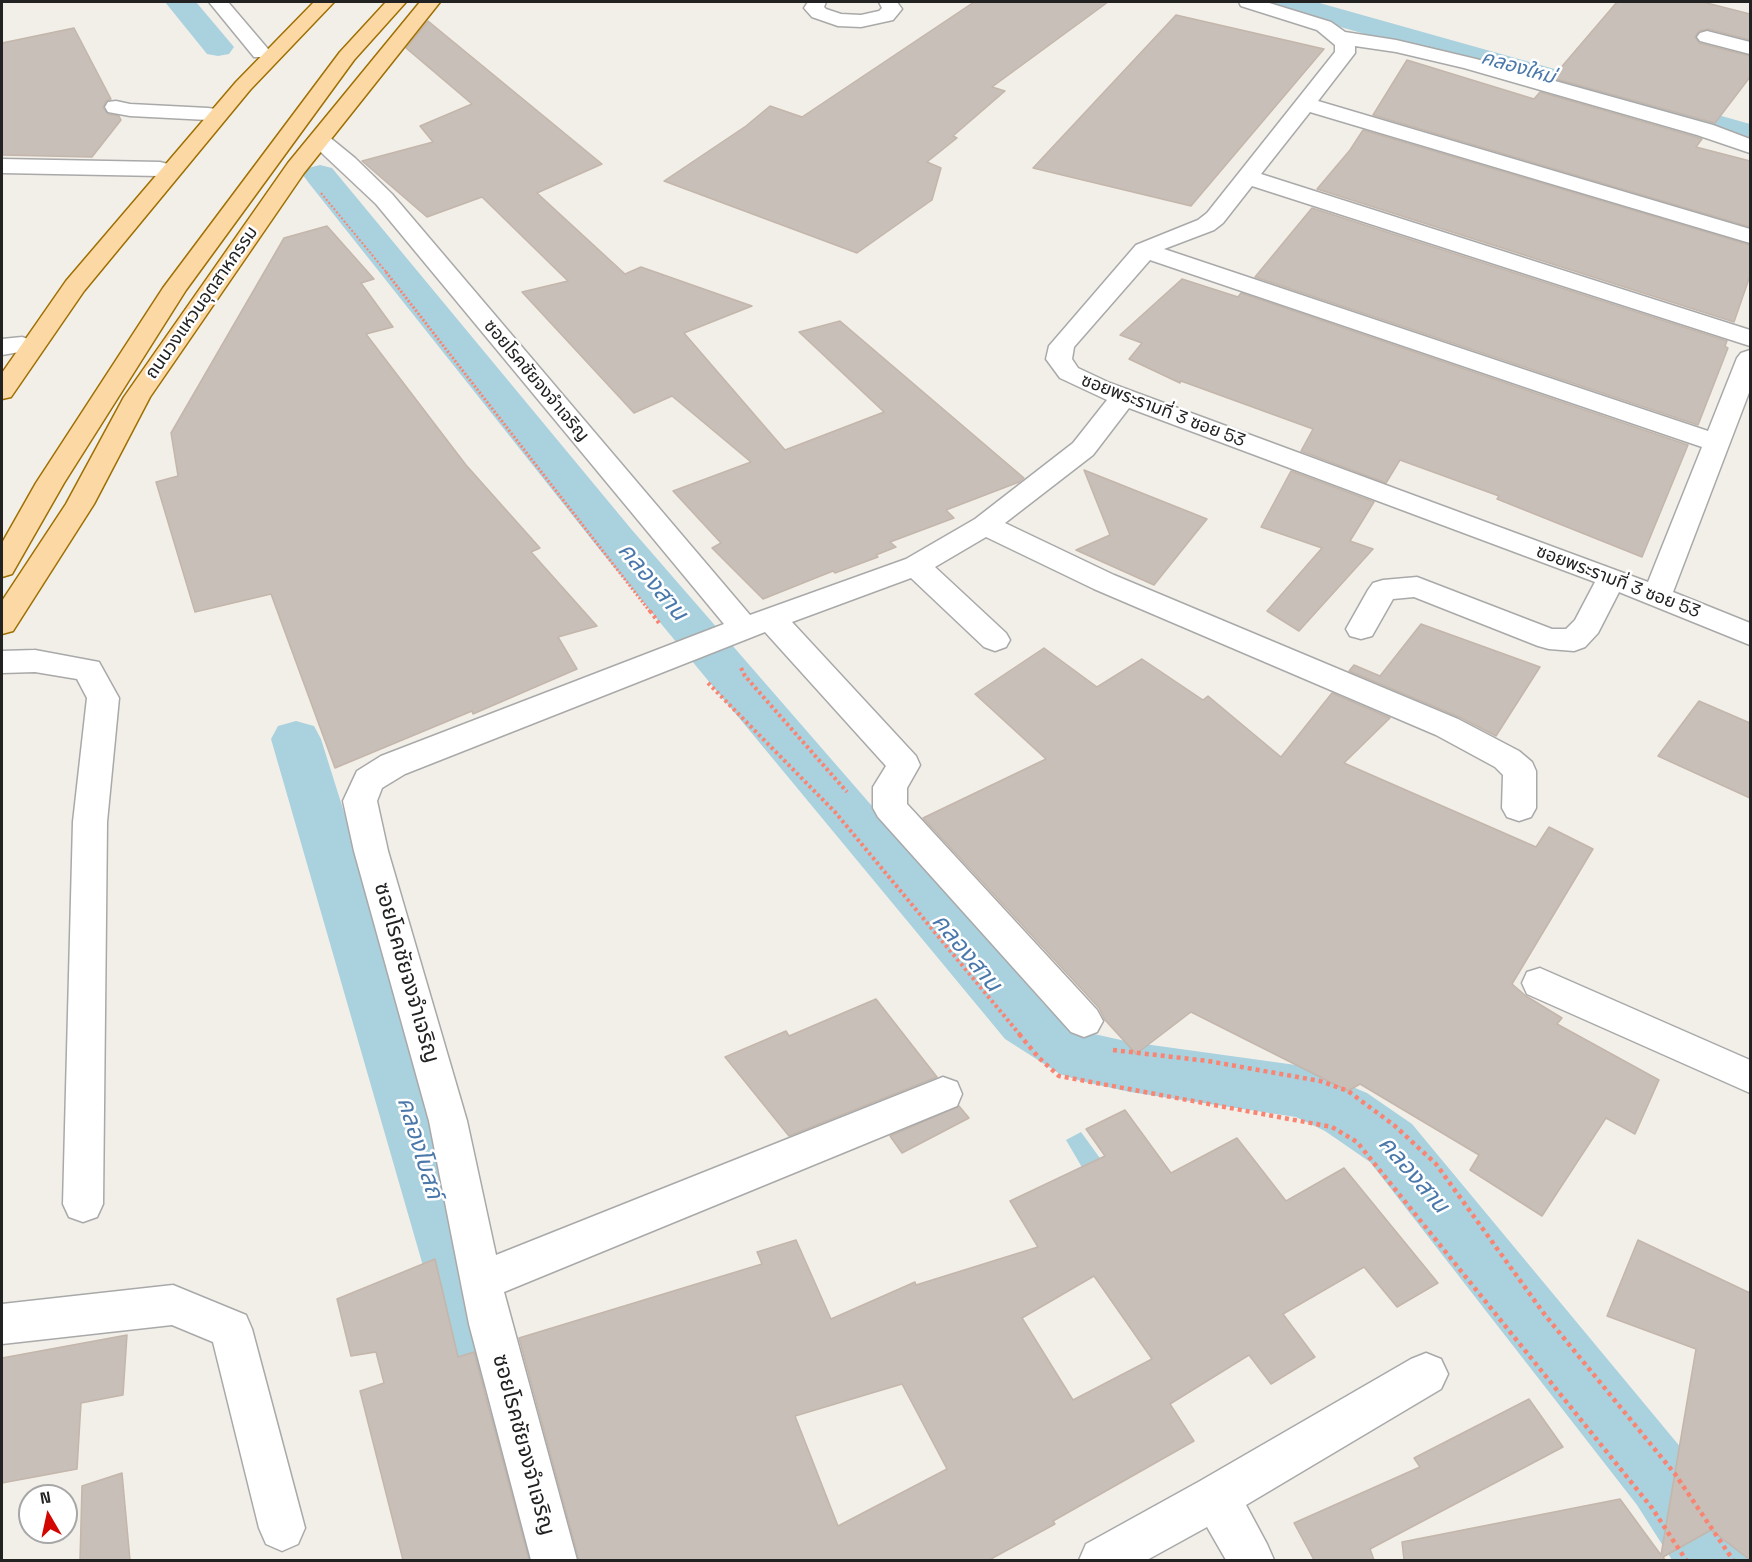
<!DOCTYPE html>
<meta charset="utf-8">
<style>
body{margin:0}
#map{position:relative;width:1752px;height:1562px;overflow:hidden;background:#f2efe9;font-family:"Space Grotesk",sans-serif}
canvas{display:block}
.frame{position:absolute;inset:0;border:3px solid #222;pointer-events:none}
.north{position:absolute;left:18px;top:1484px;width:60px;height:60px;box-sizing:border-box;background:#fff;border:2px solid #a7a7a7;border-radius:50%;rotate:351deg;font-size:16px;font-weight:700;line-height:24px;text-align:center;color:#222}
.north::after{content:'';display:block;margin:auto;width:21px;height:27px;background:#d20701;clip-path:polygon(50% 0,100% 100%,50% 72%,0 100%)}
</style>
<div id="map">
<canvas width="1752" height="1562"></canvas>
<div class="frame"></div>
<div class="north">N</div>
</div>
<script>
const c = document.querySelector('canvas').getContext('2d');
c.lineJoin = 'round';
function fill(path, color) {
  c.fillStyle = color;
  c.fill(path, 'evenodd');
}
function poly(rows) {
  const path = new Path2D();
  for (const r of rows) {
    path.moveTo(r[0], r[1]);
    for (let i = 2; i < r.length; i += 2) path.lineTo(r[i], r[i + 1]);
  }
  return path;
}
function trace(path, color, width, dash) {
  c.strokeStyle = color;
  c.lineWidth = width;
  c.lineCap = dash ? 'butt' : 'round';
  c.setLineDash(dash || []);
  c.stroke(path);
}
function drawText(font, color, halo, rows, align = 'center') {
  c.font = font + ' "Space Grotesk","Noto Sans Thai",sans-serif';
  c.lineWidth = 5;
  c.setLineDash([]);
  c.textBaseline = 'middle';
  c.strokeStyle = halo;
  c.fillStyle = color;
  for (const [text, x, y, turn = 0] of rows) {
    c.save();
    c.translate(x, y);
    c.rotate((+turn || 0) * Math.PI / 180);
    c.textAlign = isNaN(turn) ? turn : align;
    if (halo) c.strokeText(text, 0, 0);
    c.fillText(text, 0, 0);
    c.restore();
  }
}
fill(poly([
 [1081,1132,1142,1216,1117,1227,1066,1140]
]), '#aad1de');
fill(poly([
 [165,2,196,2,234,47,229,54,218,56,207,54,165,2],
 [1270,2,1316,2,1750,124,1750,144,1274,8,1270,2],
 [320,165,332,168,632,530,1045,1005,1094,1034,1130,1042,1303,1066,1367,1093,1412,1124,1687,1455,1738,1535,1749,1560,1672,1560,1637,1505,1370,1162,1325,1131,1296,1117,1130,1092,1081,1081,1060,1074,1005,1039,600,550,308,182,303,175,308,168,320,165],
 [296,721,314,726,321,739,515,1356,506,1379,482,1388,458,1379,449,1356,271,739,278,726,296,721],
 [503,1408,527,1418,537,1442,565,1560,493,1560,469,1442,479,1418,503,1408]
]), '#aad1de');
const building = poly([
 [974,2,1108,2,992,87,1005,91,953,136,957,138,927,162,941,168,932,200,857,253,664,181,746,126,770,106,802,117,974,2],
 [1617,2,1703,2,1750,14,1750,40,1708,29,1699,31,1695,37,1699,43,1750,56,1750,77,1715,123,1552,78,1617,2],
 [1176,15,1324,49,1191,206,1033,168,1176,15],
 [428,21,602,164,537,193,625,274,641,267,752,306,684,333,785,450,884,412,799,332,840,321,1024,478,1019,482,946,510,954,518,890,542,896,547,876,555,878,557,835,573,833,571,763,599,712,548,721,543,673,491,751,462,672,396,634,413,522,292,568,281,482,197,427,217,362,161,433,142,420,126,472,104,406,48,428,21],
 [74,28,111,99,106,101,103,108,108,114,119,116,121,120,92,157,2,155,2,43,74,28],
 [1407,60,1534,99,1540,92,1696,137,1702,139,1696,147,1750,161,1750,227,1373,115,1407,60],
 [1363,130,1750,245,1750,276,1734,322,1317,189,1350,150,1363,130],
 [1312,208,1727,341,1725,346,1728,348,1698,425,1255,277,1312,208],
 [327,226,374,279,361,283,393,327,366,334,466,465,540,548,531,552,597,626,558,637,577,669,473,714,472,711,335,768,271,594,195,612,156,482,178,476,171,433,284,238,327,226],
 [1182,279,1238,297,1241,293,1688,445,1642,557,1497,499,1499,496,1400,460,1386,483,1301,451,1313,429,1181,381,1180,383,1129,359,1142,343,1120,335,1182,279],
 [1084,470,1207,519,1154,585,1076,550,1110,535,1084,470],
 [1291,471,1374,502,1350,541,1373,549,1299,631,1267,611,1322,548,1261,527,1291,471],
 [1421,624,1540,667,1496,736,1459,717,1349,671,1354,665,1380,676,1421,624],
 [1044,648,1097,687,1142,659,1203,700,1208,696,1281,757,1332,693,1390,718,1344,763,1536,847,1549,827,1593,849,1512,984,1526,996,1562,1018,1557,1024,1659,1080,1635,1134,1606,1118,1542,1216,1470,1170,1479,1155,1360,1084,1348,1091,1191,1012,1136,1054,1105,1020,1099,1008,923,818,1046,759,975,694,1044,648],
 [1699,701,1750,723,1750,798,1658,756,1699,701],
 [876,999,937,1077,789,1136,725,1057,786,1031,789,1036,876,999],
 [959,1106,969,1118,902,1153,890,1136,959,1106],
 [1125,1110,1171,1173,1237,1138,1286,1201,1344,1168,1438,1283,1397,1307,1364,1267,1283,1314,1315,1357,1271,1384,1249,1355,1170,1404,1194,1441,1053,1521,1055,1524,989,1560,579,1560,519,1338,762,1264,757,1252,796,1240,831,1319,915,1282,916,1285,1038,1247,1010,1201,1105,1156,1086,1129,1125,1110],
 [1094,1276,1152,1359,1073,1400,1022,1318,1094,1276],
 [902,1384,947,1469,838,1526,795,1416,902,1384],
 [1638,1240,1750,1293,1750,1560,1711,1530,1663,1557,1665,1560,1404,1560,1402,1542,1620,1499,1661,1555,1696,1349,1607,1316,1638,1240],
 [435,1259,458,1357,474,1352,529,1560,403,1560,360,1391,384,1383,376,1352,351,1356,337,1299,435,1259],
 [127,1335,123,1395,81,1403,77,1469,2,1483,2,1358,127,1335],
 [1529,1399,1563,1447,1370,1549,1374,1560,1314,1560,1294,1523,1420,1467,1414,1458,1529,1399],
 [122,1473,130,1560,80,1560,82,1486,122,1473]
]);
fill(building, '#c7bfb8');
trace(building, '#c4b6ab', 1.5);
const minor = poly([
 [209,2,228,2,268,49,271,53,268,57,254,57,209,2],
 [808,2,826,2,824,7,826,9,841,14,861,15,879,11,882,8,879,2,897,2,902,9,893,20,861,27,838,26,812,17,804,8,808,2],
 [1239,2,1266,2,1331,22,1345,32,1396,40,1476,59,1713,125,1750,139,1750,153,1697,135,1464,68,1396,52,1355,46,1355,53,1318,101,1750,229,1750,243,1310,112,1261,174,1750,330,1750,346,1252,186,1223,223,1214,230,1164,249,1708,431,1737,358,1741,353,1750,350,1750,390,1673,592,1750,623,1750,645,1619,592,1598,633,1585,647,1574,651,1549,649,1538,646,1414,597,1393,599,1372,636,1361,639,1350,636,1346,629,1368,590,1373,583,1383,580,1417,577,1552,629,1566,629,1575,620,1595,582,1129,408,1093,455,1005,523,1114,575,1458,719,1519,751,1532,762,1536,771,1536,808,1531,817,1519,821,1507,817,1502,808,1503,775,1495,767,1436,735,1094,589,986,537,935,567,1006,633,1010,640,1006,647,995,651,984,647,911,578,792,622,916,756,920,765,907,788,907,804,1097,1010,1103,1021,1097,1032,1084,1037,1071,1032,878,817,873,808,873,787,886,766,765,632,405,774,382,788,377,801,388,851,467,1121,496,1255,943,1077,957,1082,962,1094,957,1106,504,1292,577,1560,531,1560,469,1324,429,1121,354,851,343,801,357,771,381,756,724,624,376,204,309,141,312,136,320,134,328,136,355,158,392,194,750,615,906,559,975,519,1073,443,1107,400,1060,378,1046,359,1049,346,1136,245,1198,220,1207,213,1335,52,1335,45,1317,30,1241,6,1239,2],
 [1150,260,1702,447,1648,582,1110,383,1078,368,1072,359,1074,347,1150,260],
 [1707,31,1750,42,1750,54,1700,41,1697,37,1700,33,1707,31],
 [116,101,130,104,208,108,216,109,219,114,216,119,208,120,130,116,108,112,105,107,108,102,116,101],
 [2,159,160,162,168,164,171,169,168,174,160,176,2,173,2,159],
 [22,337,31,340,35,345,31,350,2,355,2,339,22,337],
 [35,650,99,662,119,698,107,822,103,1204,97,1217,83,1222,69,1217,63,1204,73,822,87,698,77,679,35,672,2,673,2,651,35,650],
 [1540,968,1750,1060,1750,1093,1527,994,1522,983,1527,972,1540,968],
 [173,1285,246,1315,252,1329,305,1528,298,1544,282,1551,266,1544,259,1528,213,1342,172,1325,2,1344,2,1304,173,1285],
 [1426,1353,1441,1359,1448,1374,1441,1389,1246,1505,1267,1544,1274,1560,1226,1560,1207,1527,1147,1560,1079,1560,1086,1544,1200,1481,1411,1359,1426,1353]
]);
const major = poly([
 [314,2,334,2,250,90,84,291,11,397,2,399,2,373,66,281,236,82,314,2],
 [386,2,406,2,354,60,186,290,64,483,12,574,2,577,2,543,36,483,163,288,340,52,386,2],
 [420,2,440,2,304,173,150,397,94,504,13,631,2,634,2,601,66,504,124,397,288,163,420,2]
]);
trace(minor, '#a9a9a9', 3);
trace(major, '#9e6f01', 3);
trace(poly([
 [321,193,387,273]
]), '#f98472', 2, [2, 2]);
trace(poly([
 [386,272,651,613]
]), '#f98472', 3, [2, 2]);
trace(poly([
 [650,611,659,623],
 [741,668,745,676,847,792],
 [708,683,835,812,1021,1036]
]), '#f98472', 4, [3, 3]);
trace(poly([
 [1019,1034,1039,1058,1059,1076,1332,1127,1357,1142,1652,1508,1686,1560],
 [1113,1050,1208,1061,1320,1081,1348,1091,1395,1126,1436,1164,1545,1315,1675,1474,1733,1560]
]), '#f98472', 4.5, [4, 4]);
fill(minor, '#fff');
fill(major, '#fbd8a4');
drawText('18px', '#222', '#fff', [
 ["ถนนวงแหวนอุตสาหกรรม",202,303,-55],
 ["ซอยโรคชัยจงจำเจริญ",536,381,50],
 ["ซอยพระรามที่ 3 ซอย 53",1163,411,21],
 ["ซอยพระรามที่ 3 ซอย 53",1618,582,21]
]);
drawText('italic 20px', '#4a78aa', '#fff', [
 ["คลองใหม่",1518,68,16]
]);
drawText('22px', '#222', '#fff', [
 ["ซอยโรคชัยจงจำเจริญ",406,973,74],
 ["ซอยโรคชัยจงจำเจริญ",523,1445,75]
]);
drawText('italic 24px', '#4a78aa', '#fff', [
 ["คลองสาน",652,582,50],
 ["คลองสาน",966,953,50],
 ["คลองโบสถ์",419,1148,73],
 ["คลองสาน",1413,1175,49]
]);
</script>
